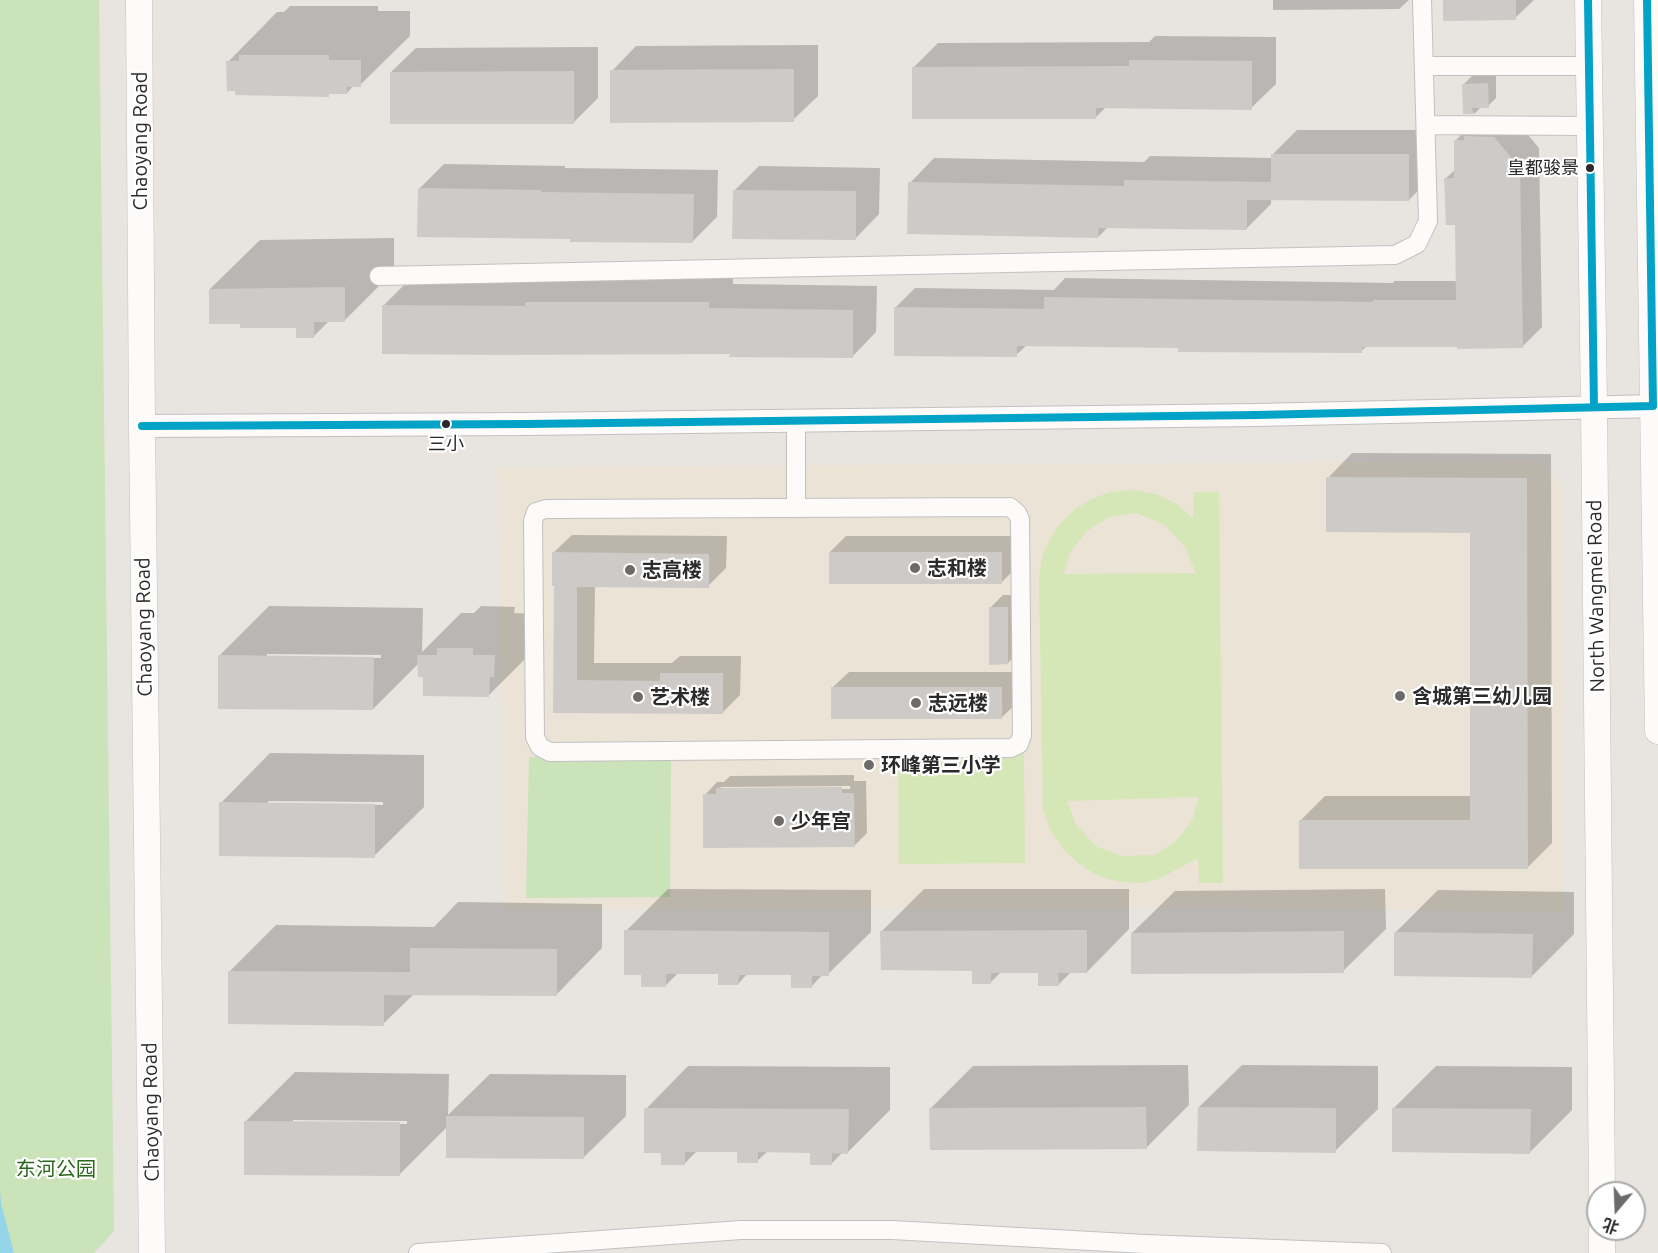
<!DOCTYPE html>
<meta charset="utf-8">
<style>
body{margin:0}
#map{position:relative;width:1658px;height:1253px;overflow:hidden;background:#e8e4e0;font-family:Ubuntu,"Noto Sans SC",sans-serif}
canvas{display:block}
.north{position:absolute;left:1586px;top:1181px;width:60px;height:60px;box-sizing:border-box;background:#fff;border:2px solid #aaa;border-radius:50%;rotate:199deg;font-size:16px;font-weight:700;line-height:24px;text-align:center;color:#2a2a2a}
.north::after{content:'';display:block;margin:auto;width:21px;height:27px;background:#6c6b6a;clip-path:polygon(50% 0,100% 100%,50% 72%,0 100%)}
</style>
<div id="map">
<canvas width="1658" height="1253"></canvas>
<div class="north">北</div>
</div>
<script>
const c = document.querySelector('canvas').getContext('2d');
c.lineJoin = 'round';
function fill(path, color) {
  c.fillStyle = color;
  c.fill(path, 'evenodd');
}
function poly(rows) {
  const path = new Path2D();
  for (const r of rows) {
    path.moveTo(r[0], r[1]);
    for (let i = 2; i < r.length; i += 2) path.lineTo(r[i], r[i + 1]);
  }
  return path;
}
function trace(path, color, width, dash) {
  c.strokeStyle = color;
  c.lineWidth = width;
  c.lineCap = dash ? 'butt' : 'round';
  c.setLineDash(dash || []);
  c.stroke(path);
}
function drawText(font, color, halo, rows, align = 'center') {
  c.font = font + ' Ubuntu,"Noto Sans SC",sans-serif';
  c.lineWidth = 4.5;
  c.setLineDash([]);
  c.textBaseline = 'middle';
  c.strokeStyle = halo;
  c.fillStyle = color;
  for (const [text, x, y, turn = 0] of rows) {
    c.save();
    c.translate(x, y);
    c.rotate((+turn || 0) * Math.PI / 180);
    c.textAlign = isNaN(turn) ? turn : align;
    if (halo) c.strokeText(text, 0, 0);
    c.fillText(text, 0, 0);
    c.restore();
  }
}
fill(poly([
 [1540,461,1563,485,1563,913,1234,907,503,910,498,467]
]), '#ebe3d5');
fill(poly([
 [0,0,99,0,114,1231,94,1253,0,1253],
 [529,757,671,757,670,897,526,898]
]), '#cbe3b9');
fill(poly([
 [1134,490,1156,494,1175,503,1193,518,1194,492,1219,492,1223,883,1199,883,1198,858,1159,879,1142,883,1120,882,1098,876,1078,863,1063,849,1051,831,1043,810,1039,578,1042,557,1050,539,1060,524,1075,509,1092,499,1110,492],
 [1136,513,1165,525,1185,547,1196,573,1064,574,1070,552,1087,531,1109,517],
 [1199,797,1192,821,1176,841,1155,855,1123,856,1097,847,1076,825,1067,801],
 [1024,753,1025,863,899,864,898,754]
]), '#d6e7b7');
fill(poly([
 [0,1190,1,1203,14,1253,0,1253]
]), '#94d5e9');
fill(poly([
 [1273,0,1409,0,1399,9,1273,10],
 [1444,0,1534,0,1515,18],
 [290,6,378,6,378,11,410,11,410,36,360,85,354,85,347,93,331,92,328,95,228,62,277,12,284,12],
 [1155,36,1276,37,1276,84,1251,108,1106,107,1096,117,914,67,938,43,1149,42],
 [818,45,818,96,793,120,612,71,636,46],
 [598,47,598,98,573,123,391,72,416,48],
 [1472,76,1496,76,1496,98,1488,106,1481,107,1475,113,1464,112,1464,84],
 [1514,118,1539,148,1542,327,1522,347,1367,346,1361,351,1179,346,1027,345,1016,355,896,307,915,288,1054,290,1065,278,1393,283,1394,281,1457,281,1456,224,1446,178,1456,169,1455,141,1475,121],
 [1297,130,1433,130,1433,175,1409,200,1271,199,1271,204,1246,229,1108,227,1098,237,910,183,934,158,1144,162,1150,156,1273,158,1273,154],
 [444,164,565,166,565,168,718,170,717,217,693,241,419,189],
 [759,166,880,168,879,214,855,239,734,191],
 [394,238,394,271,345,320,330,320,313,337,297,326,242,323,210,289,260,240],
 [551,278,733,278,733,284,877,286,876,332,852,357,731,353,383,306,408,281,547,282],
 [1352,453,1551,454,1552,843,1527,868,1300,821,1325,796,1471,796,1471,531,1328,478],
 [572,535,727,536,726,568,708,586,595,585,594,663,672,663,680,656,741,656,740,695,722,713,554,712,556,585,553,553],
 [846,536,1018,536,1018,566,1002,582,830,552],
 [1003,595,1020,595,1020,650,1008,663,990,608],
 [269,606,423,608,422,652,461,613,474,613,481,606,515,607,514,613,536,614,531,653,489,695,424,675,419,663,373,709,220,655],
 [267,654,381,655,381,658,267,657],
 [849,672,1018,672,1018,702,1001,718,832,688],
 [270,753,424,755,424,807,374,856,221,803],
 [268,801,383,802,383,805,268,804],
 [854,775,854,781,866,781,867,833,854,846,705,795,717,782,724,782,730,776],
 [850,786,850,789,718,790,721,787],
 [668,889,871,890,871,932,828,974,823,974,812,986,792,974,748,973,738,984,719,973,679,972,665,986,643,974,626,931],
 [924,889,1129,889,1129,929,1087,972,1071,972,1058,985,1040,971,1002,971,990,983,973,970,882,931],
 [1385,889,1386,929,1343,971,1132,933,1175,891],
 [1438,890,1574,892,1574,934,1532,976,1395,933],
 [458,902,602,904,602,948,556,995,414,994,383,1024,230,971,276,925,434,927],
 [1188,1065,1189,1105,1146,1148,931,1108,973,1066],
 [1242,1065,1378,1066,1378,1109,1335,1151,1199,1107],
 [688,1066,890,1067,890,1110,848,1152,843,1152,831,1164,812,1151,768,1151,757,1161,739,1150,698,1150,685,1163,662,1151,646,1109],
 [1436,1066,1572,1067,1572,1110,1530,1152,1394,1108],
 [295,1072,449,1074,448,1115,490,1074,626,1075,626,1116,583,1158,448,1126,399,1175,246,1121],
 [293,1120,407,1121,407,1124,293,1123]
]), '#0003');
fill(poly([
 [1443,0,1516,0,1516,20,1443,21],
 [239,55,329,55,329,60,361,60,361,87,347,87,347,94,329,94,329,97,235,95,235,91,227,91,226,61,239,61],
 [1129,60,1252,61,1252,110,1096,108,1096,119,912,119,912,67,1129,66],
 [794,69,794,122,610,123,610,70],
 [574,71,574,124,390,124,390,72],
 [1488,83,1489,108,1471,108,1475,114,1463,114,1462,84],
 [1464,136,1494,137,1520,168,1523,348,1457,349,1457,347,1362,347,1362,353,1178,352,1178,348,1017,346,1017,357,894,356,894,307,1044,309,1044,297,1373,302,1373,300,1456,300,1455,225,1446,225,1444,178,1454,178,1454,140,1464,140],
 [1271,154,1409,154,1409,201,1247,200,1247,230,1099,228,1098,238,907,234,908,182,1124,186,1124,180,1271,182],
 [418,188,541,190,541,192,694,194,693,243,570,242,570,239,417,237],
 [733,190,856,191,856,240,732,239],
 [345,287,345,322,314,322,314,338,296,338,296,328,240,328,240,324,209,324,209,289],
 [525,302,709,302,709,308,853,310,853,358,729,357,730,354,500,355,382,354,382,305,525,306],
 [1326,477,1527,478,1528,869,1299,869,1299,820,1470,820,1470,533,1326,532],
 [552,552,709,554,709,588,577,587,577,680,660,681,660,673,723,673,723,714,553,713,554,586,552,586],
 [829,552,1002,552,1002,584,829,584],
 [989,607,1008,607,1008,664,989,665],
 [437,648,473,648,473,655,495,655,494,677,490,677,489,697,423,696,423,677,418,677,417,655,437,655],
 [218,655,374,657,373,710,218,709],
 [831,687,1002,687,1002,719,831,719],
 [842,787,842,793,854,793,855,847,703,848,703,794,716,794,716,788],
 [219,802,375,804,375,858,219,856],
 [624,930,829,932,829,976,812,976,812,988,791,988,791,975,739,975,738,985,718,985,718,974,666,974,666,987,641,987,641,975,624,975],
 [1087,930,1087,973,1058,973,1059,986,1038,986,1038,973,991,973,991,984,972,984,972,971,881,970,880,931],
 [1344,931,1344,973,1131,974,1131,933],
 [1394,932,1533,934,1532,978,1394,976],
 [410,948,557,949,557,996,384,995,384,1026,228,1024,228,971,410,972],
 [1146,1107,1147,1149,930,1150,929,1108],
 [1198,1107,1336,1108,1336,1153,1197,1151],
 [644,1108,849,1109,848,1154,832,1153,832,1165,810,1165,810,1153,758,1152,758,1163,737,1163,737,1152,685,1152,685,1165,661,1165,661,1153,644,1153],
 [1392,1108,1531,1109,1530,1154,1392,1152],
 [446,1116,584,1117,584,1159,446,1158],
 [244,1121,400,1122,400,1176,244,1175]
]), '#cdcac7');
const minor = poly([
 [1424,66,1589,66],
 [1426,125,1590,126],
 [379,276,1395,255,1417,244,1428,221,1422,0],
 [796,421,796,508],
 [1010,507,1017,513,1020,519,1022,735,1019,744,1011,748,550,752,540,747,535,737,533,521,536,512,546,509,1010,507],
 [418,1253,741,1230,892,1230,1145,1244,1382,1253]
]);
const tertiary = poly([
 [142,426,526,424,1256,415,1658,406]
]);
const secondary = poly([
 [139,0,142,426,152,1253],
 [1588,0,1594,407,1602,1193],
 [1647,0,1658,731],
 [1602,1229,1602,1253]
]);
trace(minor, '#c2c1c1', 20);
trace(tertiary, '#c2c1c1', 24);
trace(secondary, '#c2c1c1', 27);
trace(minor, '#fcfbfa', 18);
trace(tertiary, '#fcfbfa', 22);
trace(secondary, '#fcfbfa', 26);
trace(poly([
 [1588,0,1594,407],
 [142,426,526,424,1256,415,1653,406,1647,0]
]), '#02a3c6', 8);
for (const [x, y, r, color] of [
 [1590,168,5,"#2a2a2a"],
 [446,424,5,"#2a2a2a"],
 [915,568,6,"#6c6b6a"],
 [630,570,6,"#6c6b6a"],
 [1400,696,6,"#6c6b6a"],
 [638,697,6,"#6c6b6a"],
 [916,703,6,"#6c6b6a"],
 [869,765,6,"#6c6b6a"],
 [779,821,6,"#6c6b6a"]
]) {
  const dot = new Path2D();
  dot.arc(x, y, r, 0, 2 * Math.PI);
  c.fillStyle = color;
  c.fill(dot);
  trace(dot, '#fff', 2);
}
drawText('18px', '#2a2a2a', '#fff', [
 ["皇都骏景",1579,168],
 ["三小",446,444,"center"]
], 'right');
drawText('20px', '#2a2a2a', '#fff', [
 ["Chaoyang Road",140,141,-90],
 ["North Wangmei Road",1596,596,-91],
 ["Chaoyang Road",144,627,-91],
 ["Chaoyang Road",151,1112,-91]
]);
drawText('bold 20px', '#2a2a2a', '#fff', [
 ["志和楼",927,568],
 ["志高楼",642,570],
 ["含城第三幼儿园",1412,696],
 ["艺术楼",650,697],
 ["志远楼",928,703],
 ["环峰第三小学",881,765],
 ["少年宫",791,821]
], 'left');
drawText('20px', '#2b671b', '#fff', [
 ["东河公园",56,1169]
]);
</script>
